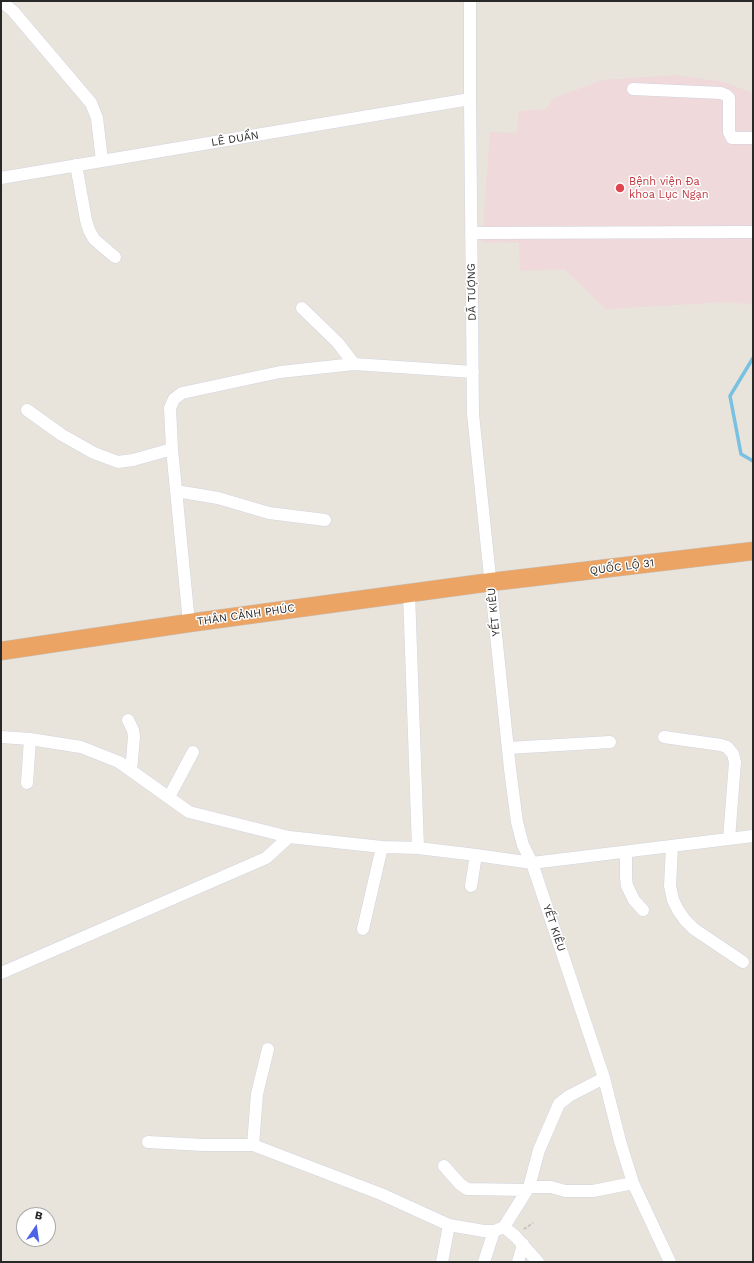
<!DOCTYPE html>
<meta charset="utf-8">
<style>
body{margin:0}
#map{position:relative;width:754px;height:1263px;overflow:hidden;background:#e9e4db;font-family:"Work Sans",sans-serif}
canvas{display:block}
.frame{position:absolute;inset:0;border:2px solid #282828;pointer-events:none}
.north{position:absolute;left:16px;top:1207px;width:40px;height:40px;box-sizing:border-box;background:#fff;border:1px solid #a9a9a9;border-radius:50%;rotate:13deg;font-size:11px;font-weight:700;line-height:16px;text-align:center;color:#282828}
.north::after{content:'';display:block;margin:auto;width:14px;height:18px;background:#4d63e5;clip-path:polygon(50% 0,100% 100%,50% 72%,0 100%)}
</style>
<div id="map">
<canvas width="754" height="1263"></canvas>
<div class="frame"></div>
<div class="north">B</div>
</div>
<script>
const c = document.querySelector('canvas').getContext('2d');
c.lineJoin = 'round';
function fill(path, color) {
  c.fillStyle = color;
  c.fill(path, 'evenodd');
}
function poly(rows) {
  const path = new Path2D();
  for (const r of rows) {
    path.moveTo(r[0], r[1]);
    for (let i = 2; i < r.length; i += 2) path.lineTo(r[i], r[i + 1]);
  }
  return path;
}
function trace(path, color, width, dash) {
  c.strokeStyle = color;
  c.lineWidth = width;
  c.lineCap = dash ? 'butt' : 'round';
  c.setLineDash(dash || []);
  c.stroke(path);
}
function drawText(font, color, halo, rows, align = 'center') {
  c.font = font + ' "Work Sans",sans-serif';
  c.lineWidth = 3;
  c.setLineDash([]);
  c.textBaseline = 'middle';
  c.strokeStyle = halo;
  c.fillStyle = color;
  for (const [text, x, y, turn = 0] of rows) {
    c.save();
    c.translate(x, y);
    c.rotate((+turn || 0) * Math.PI / 180);
    c.textAlign = isNaN(turn) ? turn : align;
    if (halo) c.strokeText(text, 0, 0);
    c.fillText(text, 0, 0);
    c.restore();
  }
}
fill(poly([
 [676,75,724,82,753,93,753,305,728,302,606,309,564,269,520,271,519,243,482,242,490,132,517,133,519,111,546,109,554,98,602,80]
]), '#efd9da');
trace(poly([
 [753,358,730,396,741,454,753,461]
]), '#79c1e0', 3.5);
const minor = poly([
 [1,1,13,11,91,103,97,118,102,161],
 [470,1,470,99,473,414,510,769,517,822,523,845,532,863,604,1078,620,1141,633,1183,670,1262],
 [633,89,721,93,726,95,729,98,729,132,732,138,753,138],
 [76,165,86,220,89,230,94,239,102,246,115,257],
 [1,178,470,99],
 [471,233,753,232],
 [302,308,338,343,354,364],
 [27,410,62,435,94,453,118,462,133,460,172,449],
 [176,491,218,498,269,513,325,520],
 [409,593,418,848],
 [189,623,172,449,170,408,174,399,182,393,280,372,354,364,473,372],
 [128,720,133,730,134,737,131,771],
 [1,737,30,739,81,747,119,762,189,812,289,837,382,847,418,848,476,855,532,863,753,836],
 [664,737,721,745,727,747,733,754,735,762,729,839],
 [508,748,610,742],
 [27,783,30,739],
 [169,797,193,752],
 [672,846,670,886,673,900,678,910,685,920,694,929,743,962],
 [626,852,626,878,627,886,634,900,643,910],
 [471,886,476,855],
 [363,929,382,847],
 [1,973,266,858,289,837],
 [148,1142,204,1145,253,1145,381,1194,449,1225,484,1231,494,1231,504,1227,529,1187,539,1150,559,1104,569,1096,604,1078],
 [253,1145,257,1094,268,1049],
 [444,1166,460,1184,467,1189,527,1190],
 [529,1187,551,1187,565,1191,593,1191,633,1183],
 [504,1227,515,1236,538,1262],
 [442,1262,449,1225],
 [484,1262,494,1231],
 [518,1262,523,1244]
]);
const highway = poly([
 [1,651,189,623,491,582,753,551]
]);
trace(minor, '#d1d3e0', 13);
trace(highway, '#c3c3c3', 19);
trace(poly([
 [524,1229,533,1223]
]), '#c3c3c3', 2, [3, 2]);
trace(minor, '#fff', 12);
trace(highway, '#eca464', 18);
for (const [x, y, r, color] of [
 [620,188,5,"#e0444e"]
]) {
  const dot = new Path2D();
  dot.arc(x, y, r, 0, 2 * Math.PI);
  c.fillStyle = color;
  c.fill(dot);
  trace(dot, '#fff', 1.5);
}
drawText('11px', '#282828', '#fff', [
 ["LÊ DUẨN",235,139,-9],
 ["DÃ TƯỢNG",472,292,-91],
 ["QUỐC LỘ 31",622,567,-7],
 ["YẾT KIÊU",494,612,-96],
 ["THÂN CẢNH PHÚC",246,615,-8],
 ["YẾT KIÊU",554,928,71]
]);
drawText('11px', '#be3a42', '#fff', [
 ["Bệnh viện Đa",629,182],
 ["khoa Lục Ngạn",629,195]
], 'left');
</script>
